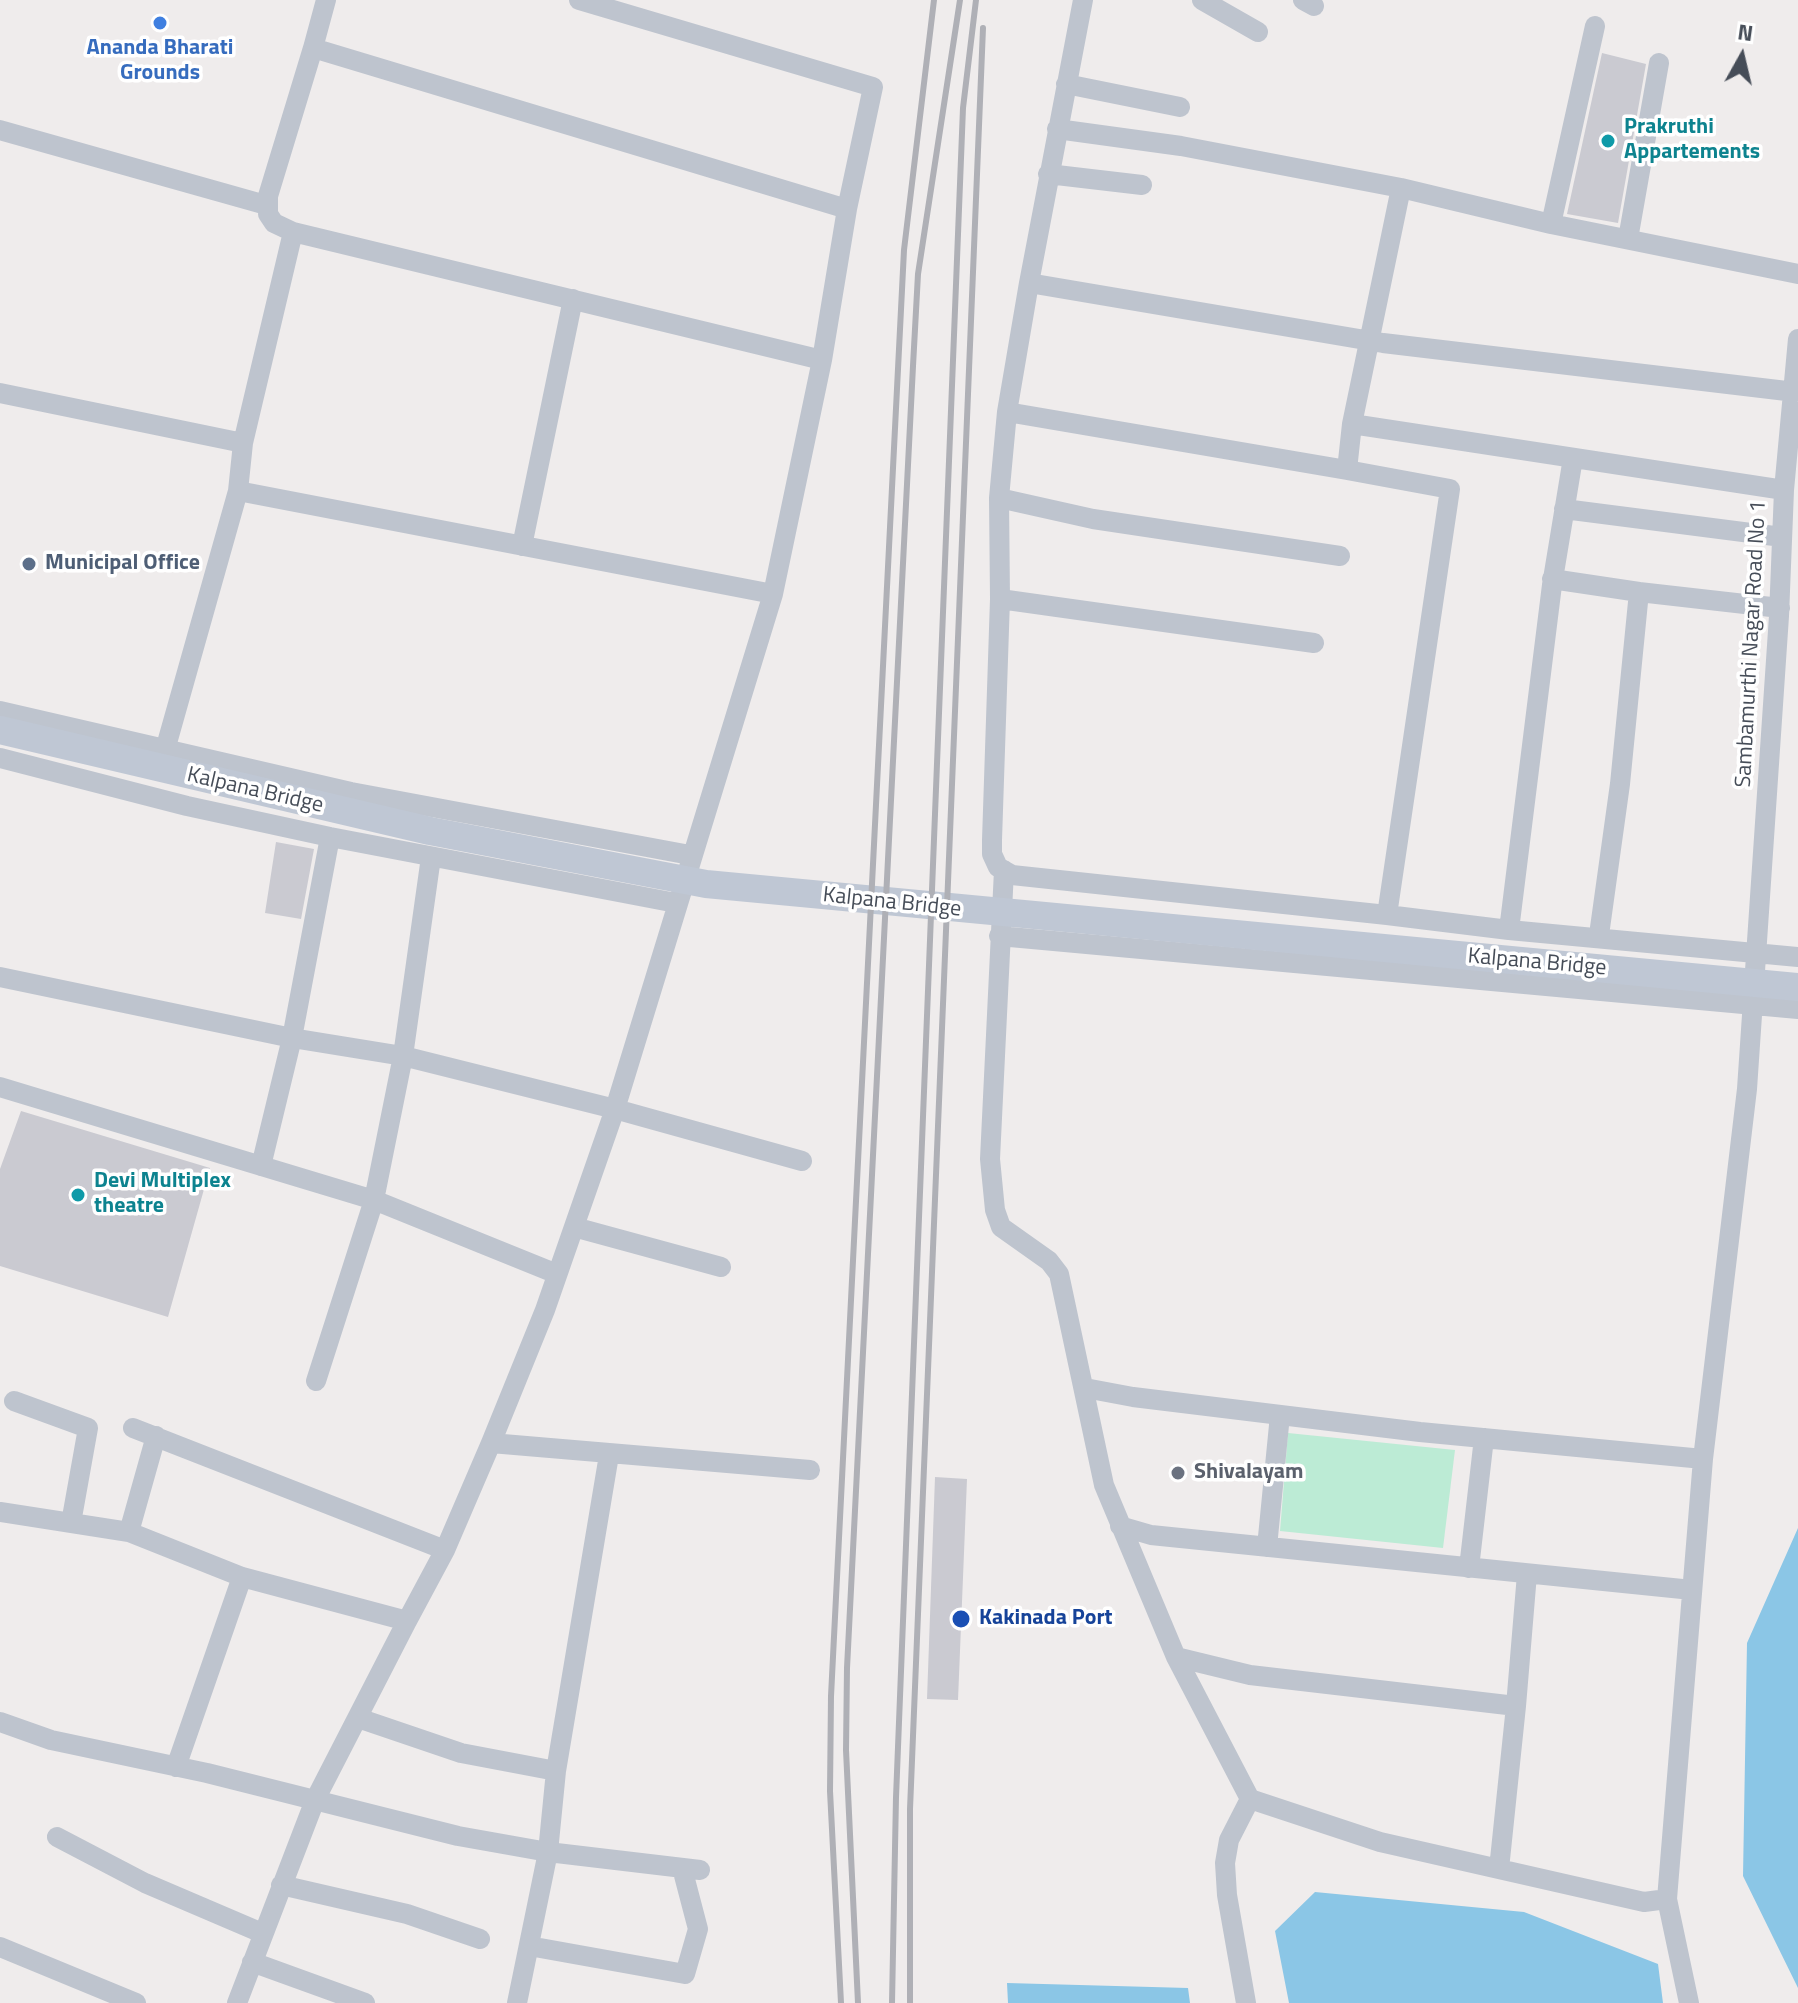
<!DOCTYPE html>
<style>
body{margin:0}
#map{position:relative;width:1798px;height:2003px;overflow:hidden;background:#efecec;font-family:"Titillium Web",sans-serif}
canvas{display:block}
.north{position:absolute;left:1702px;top:16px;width:80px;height:80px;-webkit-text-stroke:6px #fff;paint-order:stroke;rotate:8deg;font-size:22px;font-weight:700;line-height:32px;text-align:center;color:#464d58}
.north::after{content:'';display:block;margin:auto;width:28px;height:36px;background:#464d58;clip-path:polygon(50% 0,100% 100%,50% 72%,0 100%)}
</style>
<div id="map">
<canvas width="1798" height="2003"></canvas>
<div class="north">N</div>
</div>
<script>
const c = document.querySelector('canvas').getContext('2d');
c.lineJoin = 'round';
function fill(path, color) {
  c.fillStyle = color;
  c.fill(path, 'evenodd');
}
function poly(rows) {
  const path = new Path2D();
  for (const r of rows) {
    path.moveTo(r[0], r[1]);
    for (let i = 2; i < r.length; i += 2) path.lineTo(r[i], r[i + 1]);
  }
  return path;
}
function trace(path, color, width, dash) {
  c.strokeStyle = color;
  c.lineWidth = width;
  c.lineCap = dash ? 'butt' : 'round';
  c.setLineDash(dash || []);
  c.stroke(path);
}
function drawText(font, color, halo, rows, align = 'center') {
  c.font = font + ' "Titillium Web",sans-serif';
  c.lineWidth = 7;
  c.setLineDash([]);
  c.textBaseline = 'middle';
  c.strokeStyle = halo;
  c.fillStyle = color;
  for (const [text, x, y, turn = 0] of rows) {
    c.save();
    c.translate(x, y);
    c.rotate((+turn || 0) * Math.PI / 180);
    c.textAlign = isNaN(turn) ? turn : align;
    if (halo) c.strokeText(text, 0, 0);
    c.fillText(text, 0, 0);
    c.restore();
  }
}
fill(poly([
 [1288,1433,1455,1450,1443,1548,1280,1531]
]), '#bcebd5');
fill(poly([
 [1798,1528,1798,1988,1743,1876,1747,1643],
 [1315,1892,1524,1912,1658,1964,1663,2003,1289,2003,1275,1931],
 [1007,1983,1188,1988,1190,2003,1008,2003]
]), '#8bc6e6');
fill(poly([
 [1602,53,1646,64,1618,223,1567,214],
 [276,842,314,849,301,919,265,913],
 [21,1111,210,1168,168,1317,0,1266,0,1169],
 [935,1477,967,1479,958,1700,927,1699]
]), '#cacad1');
trace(poly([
 [326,0,313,48,847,209,873,87,579,0],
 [1083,0,1029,283,1383,343,1795,392],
 [1202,0,1258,32],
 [1303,0,1314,6],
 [313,48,268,196,268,214,274,223,293,232,822,360],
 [1066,84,1180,107],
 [1057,129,1181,146,1401,188,1352,424,1784,490],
 [0,130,266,205],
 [1048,174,1142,185],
 [1401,188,1551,224,1798,274],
 [1551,224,1595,26],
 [293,232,243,443,238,491,773,594,822,360,847,209],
 [1628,239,1659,63],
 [1029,283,1007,412,1347,470,1352,424],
 [0,393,243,443],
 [1007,412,999,498,1093,519,1340,556],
 [1573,458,1552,585,1509,930,1798,957],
 [1347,470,1450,489,1387,915,1509,930],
 [999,498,1000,599,1314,643],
 [1564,509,1782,537],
 [522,546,573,299],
 [1552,579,1639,592,1620,784,1599,935],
 [1639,592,1780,608],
 [1000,599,992,840,992,854,998,867,1012,875,1387,915],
 [0,711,351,792,690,855],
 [165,750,238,491],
 [0,758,187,806,330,837,676,903],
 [1004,870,990,1159,995,1210,1001,1227,1049,1261,1059,1274,1104,1485,1176,1657,1250,1799,1380,1842,1644,1902,1667,1899,1703,1459,1747,1089,1779,616,1784,490,1798,339],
 [999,936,1798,1009],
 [0,977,292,1038,403,1056,615,1109,773,594],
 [0,1087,374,1200,403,1056,431,857],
 [261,1166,292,1038,330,837],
 [574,1227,721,1267],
 [316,1381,374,1200,557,1274],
 [1085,1388,1133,1397,1420,1432,1703,1459],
 [14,1401,88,1428,71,1523],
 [133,1428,445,1550],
 [491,1443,810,1470],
 [0,1512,129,1532,242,1577,407,1621,445,1550,491,1443,545,1310,615,1109,802,1161],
 [1120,1526,1151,1535,1692,1590],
 [129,1532,156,1436],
 [1267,1547,1280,1415],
 [1469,1568,1484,1438],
 [1176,1657,1250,1675,1516,1706,1499,1869],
 [1516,1706,1527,1574],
 [358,1718,461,1753,556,1771,609,1455],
 [0,1722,51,1740,207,1773,458,1836,548,1852,556,1771],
 [176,1767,242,1577],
 [57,1837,145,1883,262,1933],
 [281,1885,407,1914,480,1939],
 [1667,1899,1689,2003],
 [529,1946,685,1974,698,1929,682,1868],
 [0,1947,136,2003],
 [252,1962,365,2003],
 [237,2003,315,1800,407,1621],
 [517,2003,548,1852,700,1870],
 [1246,2003,1227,1895,1225,1863,1229,1840,1250,1799]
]), '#bec4ce', 20);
trace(poly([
 [0,730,430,831,706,884,1798,987]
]), '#bfc7d4', 28);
trace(poly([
 [841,2003,830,1791,831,1696,904,250,934,0],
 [858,2003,846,1750,847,1668,913,366,918,274,960,0],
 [892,2003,896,1797,963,108,976,0],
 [910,2003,910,1809,983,28]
]), '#afb0b6', 6);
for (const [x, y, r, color] of [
 [160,23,8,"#3f7fe0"],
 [1608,141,8,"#0f9aa8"],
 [29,564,8,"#5c6f8a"],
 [78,1195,8,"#0f9aa8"],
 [1178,1473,8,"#6b7280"],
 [961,1619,10,"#1a4fb4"]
]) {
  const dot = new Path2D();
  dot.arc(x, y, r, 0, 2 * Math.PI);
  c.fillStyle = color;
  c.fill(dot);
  trace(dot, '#fff', 3);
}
drawText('bold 22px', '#366cbe', '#fff', [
 ["Ananda Bharati",160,49],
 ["Grounds",160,74]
]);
drawText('bold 22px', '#0d838f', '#fff', [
 ["Prakruthi",1624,128],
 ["Appartements",1624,153],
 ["Devi Multiplex",94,1182],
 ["theatre",94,1207]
], 'left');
drawText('bold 22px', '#4e5e75', '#fff', [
 ["Municipal Office",45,564]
], 'left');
drawText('22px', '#464d58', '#fff', [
 ["Sambamurthi Nagar Road No 1",1752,644,-87],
 ["Kalpana Bridge",255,791,13],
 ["Kalpana Bridge",892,903,6],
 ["Kalpana Bridge",1537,963,5]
]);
drawText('bold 22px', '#5b616d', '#fff', [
 ["Shivalayam",1194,1473]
], 'left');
drawText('bold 22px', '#164399', '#fff', [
 ["Kakinada Port",979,1619]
], 'left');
</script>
